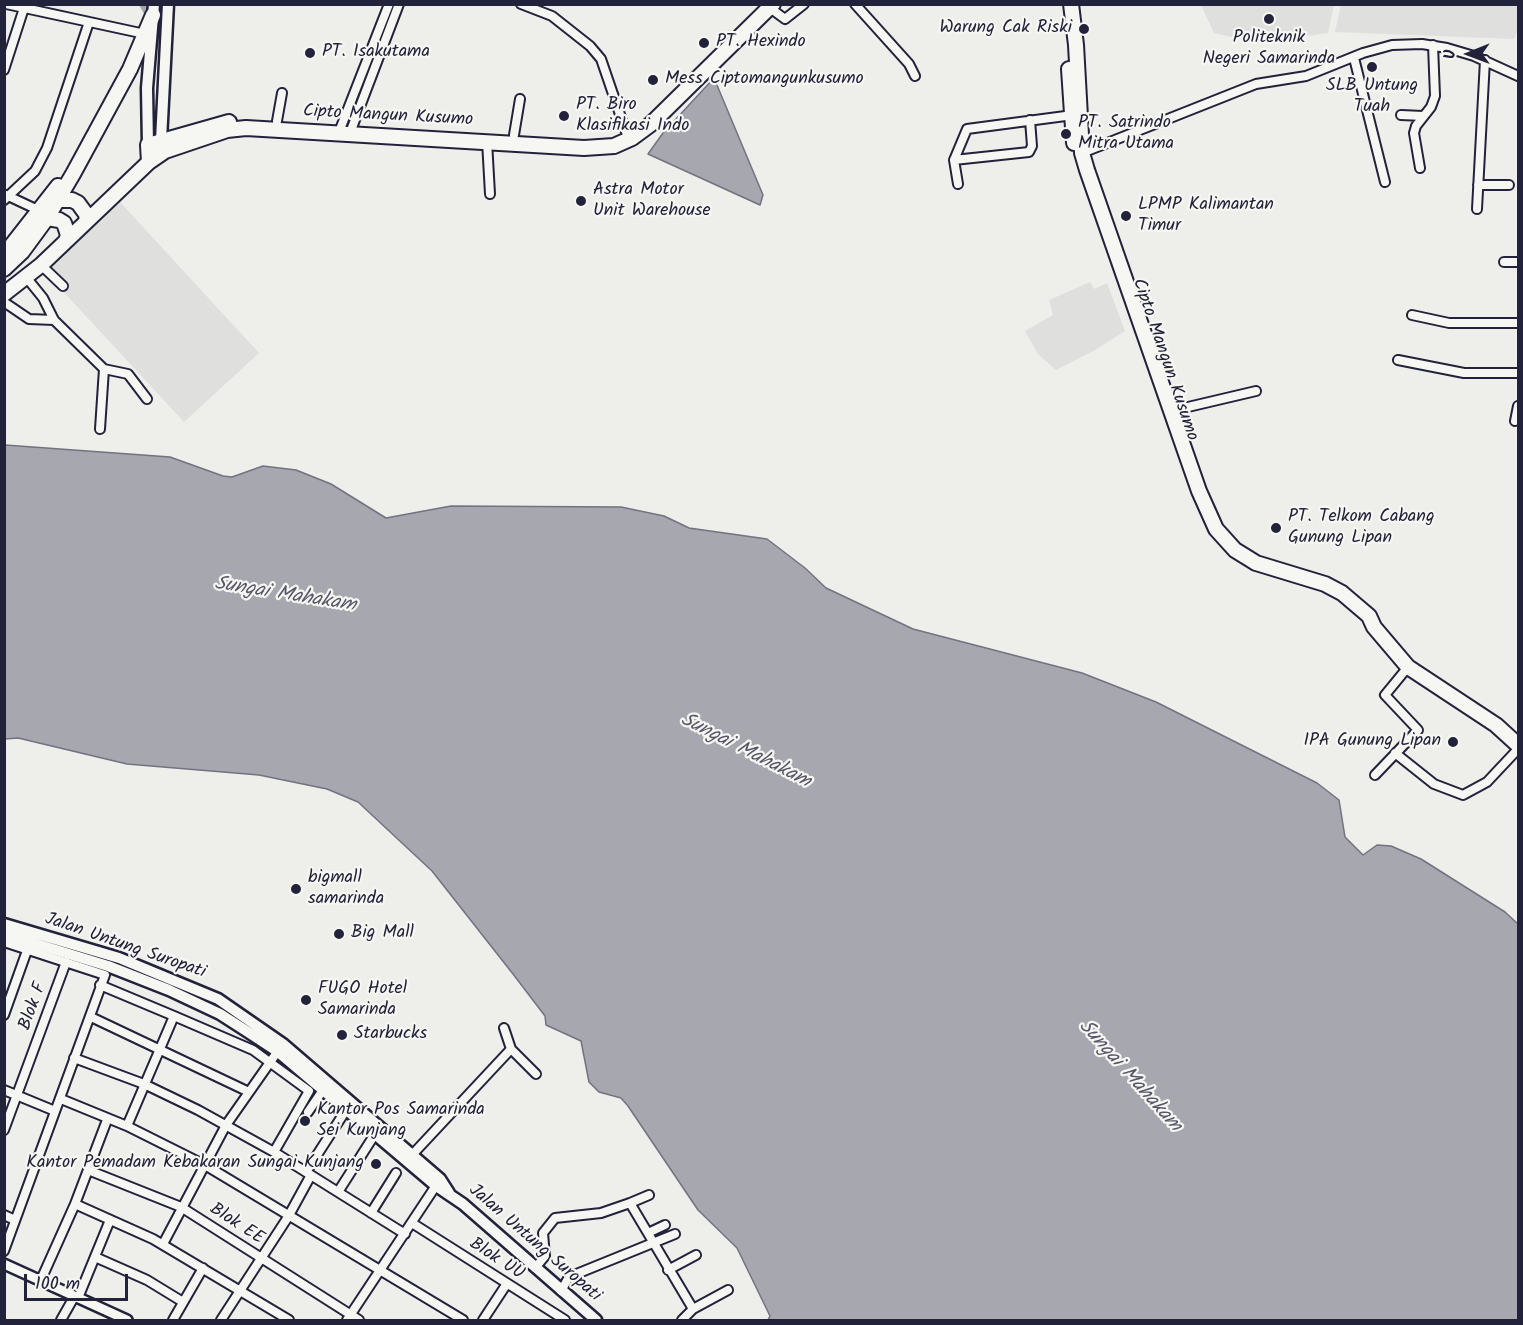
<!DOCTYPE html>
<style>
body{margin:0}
#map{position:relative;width:1523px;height:1325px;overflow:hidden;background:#eeeeeb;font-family:Kalam,sans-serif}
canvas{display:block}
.frame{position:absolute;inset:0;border:6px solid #22223b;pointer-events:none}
.north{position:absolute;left:1439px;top:24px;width:60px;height:60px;-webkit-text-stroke:4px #f6f6f2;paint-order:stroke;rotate:269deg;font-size:16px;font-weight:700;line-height:24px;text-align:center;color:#22223b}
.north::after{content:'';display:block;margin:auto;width:21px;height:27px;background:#22223b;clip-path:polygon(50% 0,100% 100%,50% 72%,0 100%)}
.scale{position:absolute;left:24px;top:1274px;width:104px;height:27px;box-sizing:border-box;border:3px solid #22223b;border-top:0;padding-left:8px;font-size:18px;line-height:21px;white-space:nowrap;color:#22223b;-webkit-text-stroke:4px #f6f6f2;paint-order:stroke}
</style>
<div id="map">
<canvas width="1523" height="1325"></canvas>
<div class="frame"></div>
<div class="north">U</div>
<div class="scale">100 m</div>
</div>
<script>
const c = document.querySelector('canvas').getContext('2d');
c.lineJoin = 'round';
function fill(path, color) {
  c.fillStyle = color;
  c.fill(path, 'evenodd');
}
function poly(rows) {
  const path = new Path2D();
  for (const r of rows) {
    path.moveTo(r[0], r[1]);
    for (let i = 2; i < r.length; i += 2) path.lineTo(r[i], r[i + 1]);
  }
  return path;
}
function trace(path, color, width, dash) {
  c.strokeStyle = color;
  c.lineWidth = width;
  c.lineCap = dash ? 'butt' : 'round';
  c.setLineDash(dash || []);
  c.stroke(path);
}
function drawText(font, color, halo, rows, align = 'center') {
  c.font = font + ' Kalam,sans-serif';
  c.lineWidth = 4.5;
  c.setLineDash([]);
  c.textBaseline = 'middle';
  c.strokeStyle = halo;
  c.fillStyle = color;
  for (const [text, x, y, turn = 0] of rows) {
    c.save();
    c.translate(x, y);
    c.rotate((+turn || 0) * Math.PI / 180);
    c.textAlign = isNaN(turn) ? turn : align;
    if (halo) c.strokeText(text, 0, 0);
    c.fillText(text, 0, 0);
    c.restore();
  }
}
fill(poly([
 [1201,5,1334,5,1328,33,1257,43,1214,33],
 [1341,5,1518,5,1518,30,1514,39,1335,32],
 [120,202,259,353,184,422,46,273],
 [1090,282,1094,289,1107,283,1125,331,1095,350,1056,370,1038,354,1025,331,1053,315,1049,300]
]), '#dfdfde');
const water = poly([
 [714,78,763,195,760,205,648,154,663,133,714,78],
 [5,445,170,457,223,476,232,477,263,466,296,470,331,484,386,518,451,506,621,507,664,516,689,528,767,539,805,568,826,588,913,629,1082,673,1156,702,1317,783,1339,800,1345,837,1363,855,1377,845,1391,846,1421,859,1505,912,1518,924,1518,1320,768,1320,770,1316,737,1248,698,1210,628,1106,621,1098,599,1092,589,1082,581,1041,546,1025,545,1016,513,974,432,871,358,802,327,789,259,775,127,764,18,738,5,739,5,445]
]);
fill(water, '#a7a7af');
trace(water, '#727281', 1.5);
trace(poly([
 [143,4,150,16]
]), '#a7a7af', 8);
const minor = poly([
 [6,4,145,34],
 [521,4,552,16,590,46,601,59,626,132],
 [855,4,909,64,915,76],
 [770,8,785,19,804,4],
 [1354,58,1385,182],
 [4,70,24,8],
 [1401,115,1423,116],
 [277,121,282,93],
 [339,132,389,4],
 [350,133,399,4],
 [514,135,520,99],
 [487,141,490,194],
 [1082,153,1256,84,1306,76,1363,53,1392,45,1422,44,1447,48,1474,56,1518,76],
 [954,160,1029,152,1032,146,1030,120],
 [1420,168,1414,133,1416,126,1431,107,1435,96,1433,45],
 [958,184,954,160,967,129,1073,115],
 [1478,185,1509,185],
 [6,195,38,210],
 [4,200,35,171,47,148,89,22],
 [1477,209,1485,60],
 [1504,262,1518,262],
 [41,265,63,286],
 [26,277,43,298,54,320,104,369],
 [4,302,29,319,54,320],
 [1412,315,1449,323,1518,323],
 [1398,360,1464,373,1518,373],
 [1171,411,1256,391],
 [1515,421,1518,406],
 [100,429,104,369,128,374,147,399],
 [1395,753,1434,784,1463,795,1487,782,1518,749],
 [1375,775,1418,730,1385,695,1408,667],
 [4,942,105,975,4,1251],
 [100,985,174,1016],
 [4,1015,29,945],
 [91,1017,249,1092],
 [504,1028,511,1049,536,1074],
 [74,1058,144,1084,198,1110,274,1152,405,1234],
 [4,1090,55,1111],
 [61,1099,127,1126,205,1165,463,1320],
 [308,1112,323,1090],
 [127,1126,174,1016,253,1050,309,1091,274,1152],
 [4,1130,66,962],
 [412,1155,511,1049],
 [88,1170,181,1207,359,1320],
 [306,1172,346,1110],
 [338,1192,375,1134],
 [649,1195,630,1203,693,1309],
 [75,1204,153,1239,289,1320],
 [371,1213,396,1173],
 [4,1215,15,1220],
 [412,1223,565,1320],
 [648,1233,665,1225],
 [163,1244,226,1125,280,1048],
 [95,1257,147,1280,183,1302],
 [535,1268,545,1256,543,1233,555,1218,601,1213,630,1203],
 [668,1270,696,1255],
 [40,1282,75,1204,107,1120],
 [561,1291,569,1277,675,1234],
 [78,1298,110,1220],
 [61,1320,74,1297],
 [173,1320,203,1268],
 [221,1320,288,1217,311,1175],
 [347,1320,439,1181],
 [483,1320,506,1285],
 [682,1320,693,1309,728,1290]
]);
const tertiary = poly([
 [4,1264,127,1320]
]);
const secondary = poly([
 [161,140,168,4],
 [148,145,147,88,154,4],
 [4,924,119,958,218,999,283,1044,440,1179,449,1193],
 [4,934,108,966,169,990,220,1014,248,1032,277,1051,435,1185,463,1204,596,1320]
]);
const trunk = poly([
 [1071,4,1076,45,1082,153,1087,170,1199,491,1216,529,1235,550,1256,563,1325,584,1342,593,1369,616,1374,627,1408,667,1496,725,1518,745],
 [1069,69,1074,143],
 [149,162,148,145,229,122],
 [58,200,72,200,78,203,86,214,87,221],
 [47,218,59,220,64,223,68,235,66,241],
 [4,255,58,186],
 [4,269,22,252,47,218,73,174,130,69,153,15],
 [4,294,41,265,149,162,165,151,227,130,246,128,584,148,614,146,632,138,651,124,773,4]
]);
trace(minor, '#22223b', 12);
trace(tertiary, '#22223b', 14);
trace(secondary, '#22223b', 15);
trace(trunk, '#22223b', 18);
trace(minor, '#f6f6f2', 8);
trace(tertiary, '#f6f6f2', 9);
trace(secondary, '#f6f6f2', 10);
trace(trunk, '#f6f6f2', 14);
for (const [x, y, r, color] of [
 [1269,19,6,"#22223b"],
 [1084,29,6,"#22223b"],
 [704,43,6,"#22223b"],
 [310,53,6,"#22223b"],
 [1372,67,6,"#22223b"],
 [653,80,6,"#22223b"],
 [564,116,6,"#22223b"],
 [1066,134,6,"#22223b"],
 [581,201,6,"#22223b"],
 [1126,216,6,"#22223b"],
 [1276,528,6,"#22223b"],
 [1453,742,6,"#22223b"],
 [296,889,6,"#22223b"],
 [339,934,6,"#22223b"],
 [306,1000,6,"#22223b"],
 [342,1035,6,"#22223b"],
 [305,1121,6,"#22223b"],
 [376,1164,6,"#22223b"]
]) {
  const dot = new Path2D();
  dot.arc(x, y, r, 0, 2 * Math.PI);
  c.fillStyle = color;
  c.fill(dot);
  trace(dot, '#f6f6f2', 2);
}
drawText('18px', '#22223b', '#f6f6f2', [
 ["Warung Cak Riski",1072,29,"right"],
 ["Politeknik",1269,39,"center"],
 ["Negeri Samarinda",1269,60,"center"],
 ["PT. Hexindo",716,43],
 ["PT. Isakutama",322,53],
 ["Mess Ciptomangunkusumo",665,80],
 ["SLB Untung",1372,87,"center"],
 ["Tuah",1372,108,"center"],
 ["PT. Biro",576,106],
 ["Klasifikasi Indo",576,127],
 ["PT. Satrindo",1078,124],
 ["Mitra Utama",1078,145],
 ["Astra Motor",593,191],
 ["Unit Warehouse",593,212],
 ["LPMP Kalimantan",1138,206],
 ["Timur",1138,227],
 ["PT. Telkom Cabang",1288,518],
 ["Gunung Lipan",1288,539],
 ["IPA Gunung Lipan",1441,742,"right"],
 ["bigmall",308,879],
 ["samarinda",308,900],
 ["Big Mall",351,934],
 ["FUGO Hotel",318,990],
 ["Samarinda",318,1011],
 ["Starbucks",354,1035],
 ["Kantor Pos Samarinda",317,1111],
 ["Sei Kunjang",317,1132],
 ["Kantor Pemadam Kebakaran Sungai Kunjang",364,1164,"right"]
], 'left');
drawText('18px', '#22223b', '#f6f6f2', [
 ["Cipto Mangun Kusumo",388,117,3],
 ["Cipto Mangun Kusumo",1164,360,71],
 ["Jalan Untung Suropati",125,947,19],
 ["Blok F",34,1007,-70],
 ["Blok EE",236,1225,33],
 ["Jalan Untung Suropati",534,1244,41],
 ["Blok UU",496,1260,33]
]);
drawText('italic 20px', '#575769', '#f6f6f2', [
 ["Sungai Mahakam",285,596,9],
 ["Sungai Mahakam",745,752,27],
 ["Sungai Mahakam",1129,1077,48]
]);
</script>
